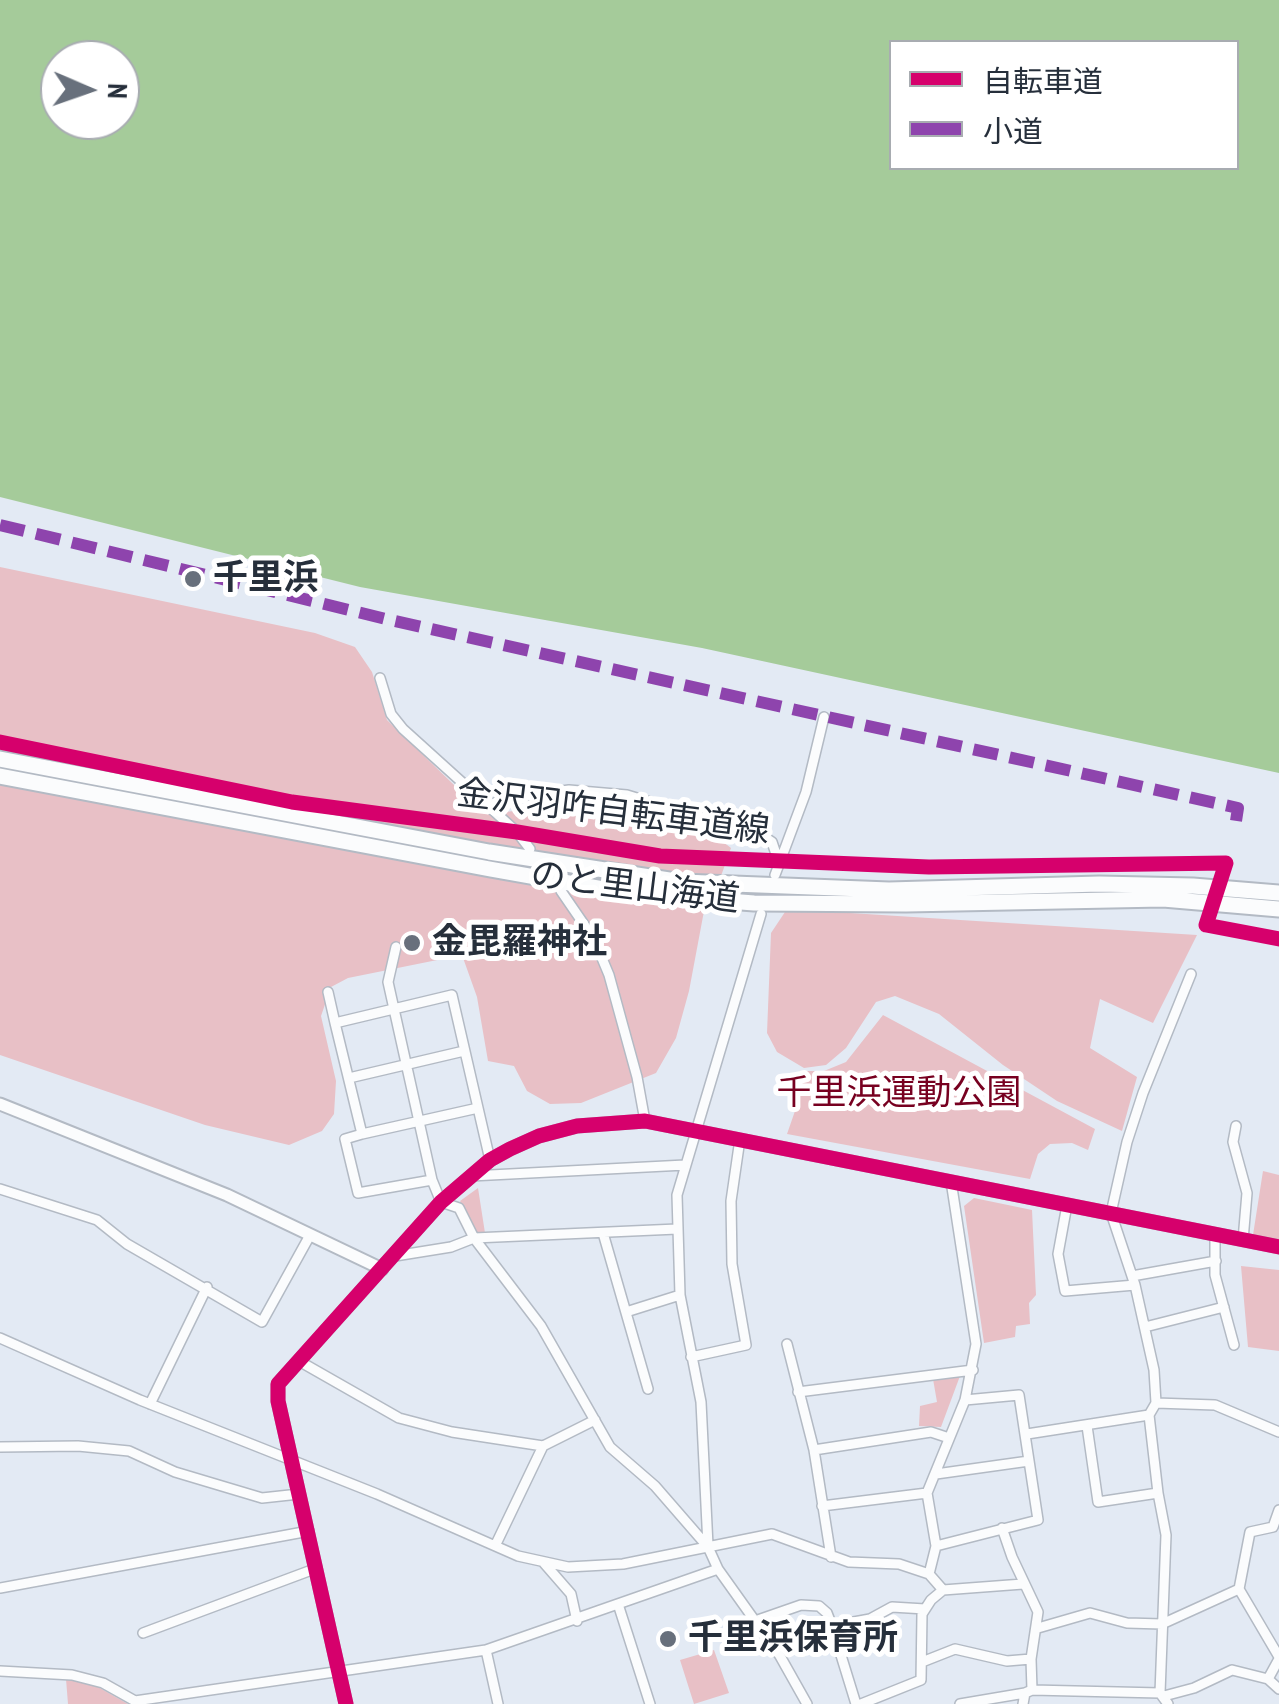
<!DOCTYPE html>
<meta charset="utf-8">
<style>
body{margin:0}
#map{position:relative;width:1279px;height:1704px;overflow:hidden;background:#e3eaf4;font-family:"PT Sans Narrow","Noto Sans JP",sans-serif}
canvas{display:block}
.legend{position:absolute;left:889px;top:40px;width:350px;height:130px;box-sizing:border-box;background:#fff;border:2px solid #a8acb1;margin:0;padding:12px 18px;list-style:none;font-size:30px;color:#262f3b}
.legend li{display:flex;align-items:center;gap:20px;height:50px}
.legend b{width:50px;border:2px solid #a8acb1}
.north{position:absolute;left:40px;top:40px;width:100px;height:100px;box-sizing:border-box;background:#fff;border:2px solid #a8acb1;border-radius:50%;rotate:92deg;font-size:28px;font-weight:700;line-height:40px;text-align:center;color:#262f3b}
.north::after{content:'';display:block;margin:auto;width:35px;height:45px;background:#68707c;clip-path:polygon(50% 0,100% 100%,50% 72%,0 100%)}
</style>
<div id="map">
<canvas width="1279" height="1704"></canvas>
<ul class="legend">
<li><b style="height:12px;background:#d6006c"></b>自転車道</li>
<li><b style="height:12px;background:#8e44ad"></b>小道</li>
</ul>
<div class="north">N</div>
</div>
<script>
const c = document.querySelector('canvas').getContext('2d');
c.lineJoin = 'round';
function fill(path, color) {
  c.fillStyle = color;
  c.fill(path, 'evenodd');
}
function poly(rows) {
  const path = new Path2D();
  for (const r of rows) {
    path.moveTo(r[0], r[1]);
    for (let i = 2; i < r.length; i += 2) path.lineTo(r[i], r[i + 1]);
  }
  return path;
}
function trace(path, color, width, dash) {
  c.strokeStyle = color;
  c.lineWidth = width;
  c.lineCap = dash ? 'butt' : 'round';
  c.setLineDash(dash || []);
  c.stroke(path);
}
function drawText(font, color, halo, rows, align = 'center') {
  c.font = font + ' "PT Sans Narrow","Noto Sans JP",sans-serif';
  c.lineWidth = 10;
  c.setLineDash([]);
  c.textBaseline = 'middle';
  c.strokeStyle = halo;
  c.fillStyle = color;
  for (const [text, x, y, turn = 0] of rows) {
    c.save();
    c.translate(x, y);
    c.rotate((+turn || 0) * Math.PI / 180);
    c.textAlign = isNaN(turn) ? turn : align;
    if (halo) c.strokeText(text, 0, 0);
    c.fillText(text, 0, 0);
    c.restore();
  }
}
fill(poly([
 [0,567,315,633,355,647,372,672,387,720,484,814,626,800,652,822,713,834,731,848,716,890,704,911,689,991,676,1038,656,1073,581,1103,550,1104,527,1091,514,1066,488,1061,477,997,462,955,348,978,331,987,321,1016,336,1081,334,1114,322,1131,289,1145,205,1125,0,1055],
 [787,909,1197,935,1153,1023,1100,999,1090,1048,1137,1077,1122,1131,1057,1101,1003,1065,939,1014,895,996,876,1002,846,1048,826,1065,804,1068,777,1052,767,1033,771,933],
 [883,1015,1095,1129,1088,1150,1072,1143,1050,1144,1038,1154,1030,1179,787,1134,795,1111,799,1071,824,1071,846,1062],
 [1263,1171,1279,1175,1279,1240,1253,1235],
 [478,1188,485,1233,478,1234,460,1201],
 [974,1198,1032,1210,1036,1295,1029,1303,1030,1324,1016,1326,1015,1337,984,1343,964,1206],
 [1241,1266,1279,1270,1279,1351,1248,1347],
 [960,1376,941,1427,919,1426,920,1406,937,1402,933,1379],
 [714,1650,729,1693,694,1704,680,1660],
 [66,1679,91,1683,128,1704,68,1704]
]), '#e8c0c6');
fill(poly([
 [0,0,1279,0,1279,773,702,648,360,587,0,497],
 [892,42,1236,42,1236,168,892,168],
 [60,60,120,60,120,120,60,120]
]), '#a5cb9a');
const street = poly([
 [380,678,391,714,403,729,517,832,530,849],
 [487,806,505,799,569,790,627,795,763,836,772,842,779,863],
 [775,875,806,792,824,717],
 [561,891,594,939,609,975,637,1077,645,1121],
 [396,947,388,982,432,1180,441,1202,459,1208,474,1238,541,1326,610,1447,655,1486,708,1547,718,1569,780,1656,807,1704],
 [328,992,335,1023],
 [349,1078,464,1051],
 [478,1108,362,1134,335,1023,452,995,490,1160],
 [1236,1126,1233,1142,1247,1193,1243,1240],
 [362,1134,345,1139,358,1193,432,1180],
 [471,1176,685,1165],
 [0,1189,97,1220,127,1244,262,1322,309,1237],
 [1067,1205,1058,1254,1065,1291,1135,1285],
 [603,1233,648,1389],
 [1215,1233,1215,1275,1234,1345],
 [395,1256,451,1247,474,1238,677,1229],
 [1132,1276,1216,1261],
 [626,1312,680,1295],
 [1145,1327,1224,1307],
 [0,1338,140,1400,377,1494,518,1556,568,1567,623,1564,772,1534,849,1562,899,1564,929,1574,943,1590],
 [787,1344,814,1450,831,1557],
 [691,1357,746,1345,732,1264,731,1201,740,1139],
 [299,1361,399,1418,452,1432,543,1446,595,1420],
 [798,1392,973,1370],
 [1156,1403,1215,1405,1279,1432],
 [150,1404,207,1287],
 [1087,1426,1098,1502,1158,1493],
 [1027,1434,1149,1415],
 [0,1447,78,1446,129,1451,175,1472,262,1498,299,1494],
 [814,1450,931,1432,949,1438],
 [936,1474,1029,1461],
 [822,1506,927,1493],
 [1279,1510,1273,1527,1250,1532,1239,1589,1279,1657],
 [1002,1528,1012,1557,1038,1612,1031,1659,1032,1690,1025,1693,1023,1704],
 [496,1544,543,1446],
 [708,1546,701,1402,680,1295,677,1195,761,914],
 [936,1546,1038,1520,1019,1395,965,1400],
 [544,1563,571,1594,577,1621],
 [929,1574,936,1546,927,1493,965,1400,976,1344,951,1181],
 [0,1588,309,1531],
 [618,1604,650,1704],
 [755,1621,801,1605,819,1606,827,1613,832,1626,856,1704],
 [832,1626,870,1619,892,1607,925,1609],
 [1038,1628,1090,1613,1127,1623,1162,1624,1239,1589],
 [143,1633,317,1568],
 [486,1650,498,1704],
 [1279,1659,1268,1679,1279,1689],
 [922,1662,955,1649,1007,1661,1031,1659],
 [0,1671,72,1675,103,1683,135,1701,486,1650,718,1569],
 [1032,1690,1160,1693],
 [1164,1696,1194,1688,1232,1670,1268,1679],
 [861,1704,921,1680,922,1614,931,1600,943,1590,1023,1584],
 [960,1704,1025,1693],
 [1168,1704,1160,1693,1166,1535,1158,1493,1149,1415,1156,1403,1154,1370,1135,1285,1111,1213,1127,1142,1143,1093,1191,974]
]);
const secondary = poly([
 [0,1104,227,1195,382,1269],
 [346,1704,278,1401,278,1384,441,1202,490,1160,510,1149,539,1136,577,1126,645,1121,1279,1247]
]);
const highway = poly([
 [0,759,489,852,682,882,889,890,1099,884,1193,886,1279,893],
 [0,776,490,869,609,890,676,897,754,903,906,904,1163,899,1279,909]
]);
trace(street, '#b3bac4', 12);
trace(secondary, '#b3bac4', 15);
trace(highway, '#b3bac4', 19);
trace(street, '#fbfcfd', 9);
trace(secondary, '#fbfcfd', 11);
trace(highway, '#fbfcfd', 15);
trace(poly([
 [0,525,386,619,1238,808,1236,821]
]), '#8e44ad', 12, [25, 12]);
trace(poly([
 [0,742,292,802,517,832,660,856,929,867,1226,863,1206,925,1279,939],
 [346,1704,278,1401,278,1384,441,1202,490,1160,510,1149,539,1136,577,1126,645,1121,1279,1247]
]), '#d6006c', 15);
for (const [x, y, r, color] of [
 [193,579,10,"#68707c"],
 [412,943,10,"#68707c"],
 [668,1639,10,"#68707c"]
]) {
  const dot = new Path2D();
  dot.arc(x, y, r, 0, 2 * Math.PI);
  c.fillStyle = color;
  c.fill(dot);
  trace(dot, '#fff', 4);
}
drawText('bold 35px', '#262f3b', '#fff', [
 ["千里浜",213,579],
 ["金毘羅神社",432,943],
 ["千里浜保育所",688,1639]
], 'left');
drawText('35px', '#262f3b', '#fff', [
 ["金沢羽咋自転車道線",613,813,7],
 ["のと里山海道",635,888,7]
]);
drawText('35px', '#770020', '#fff', [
 ["千里浜運動公園",899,1094]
]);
</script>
